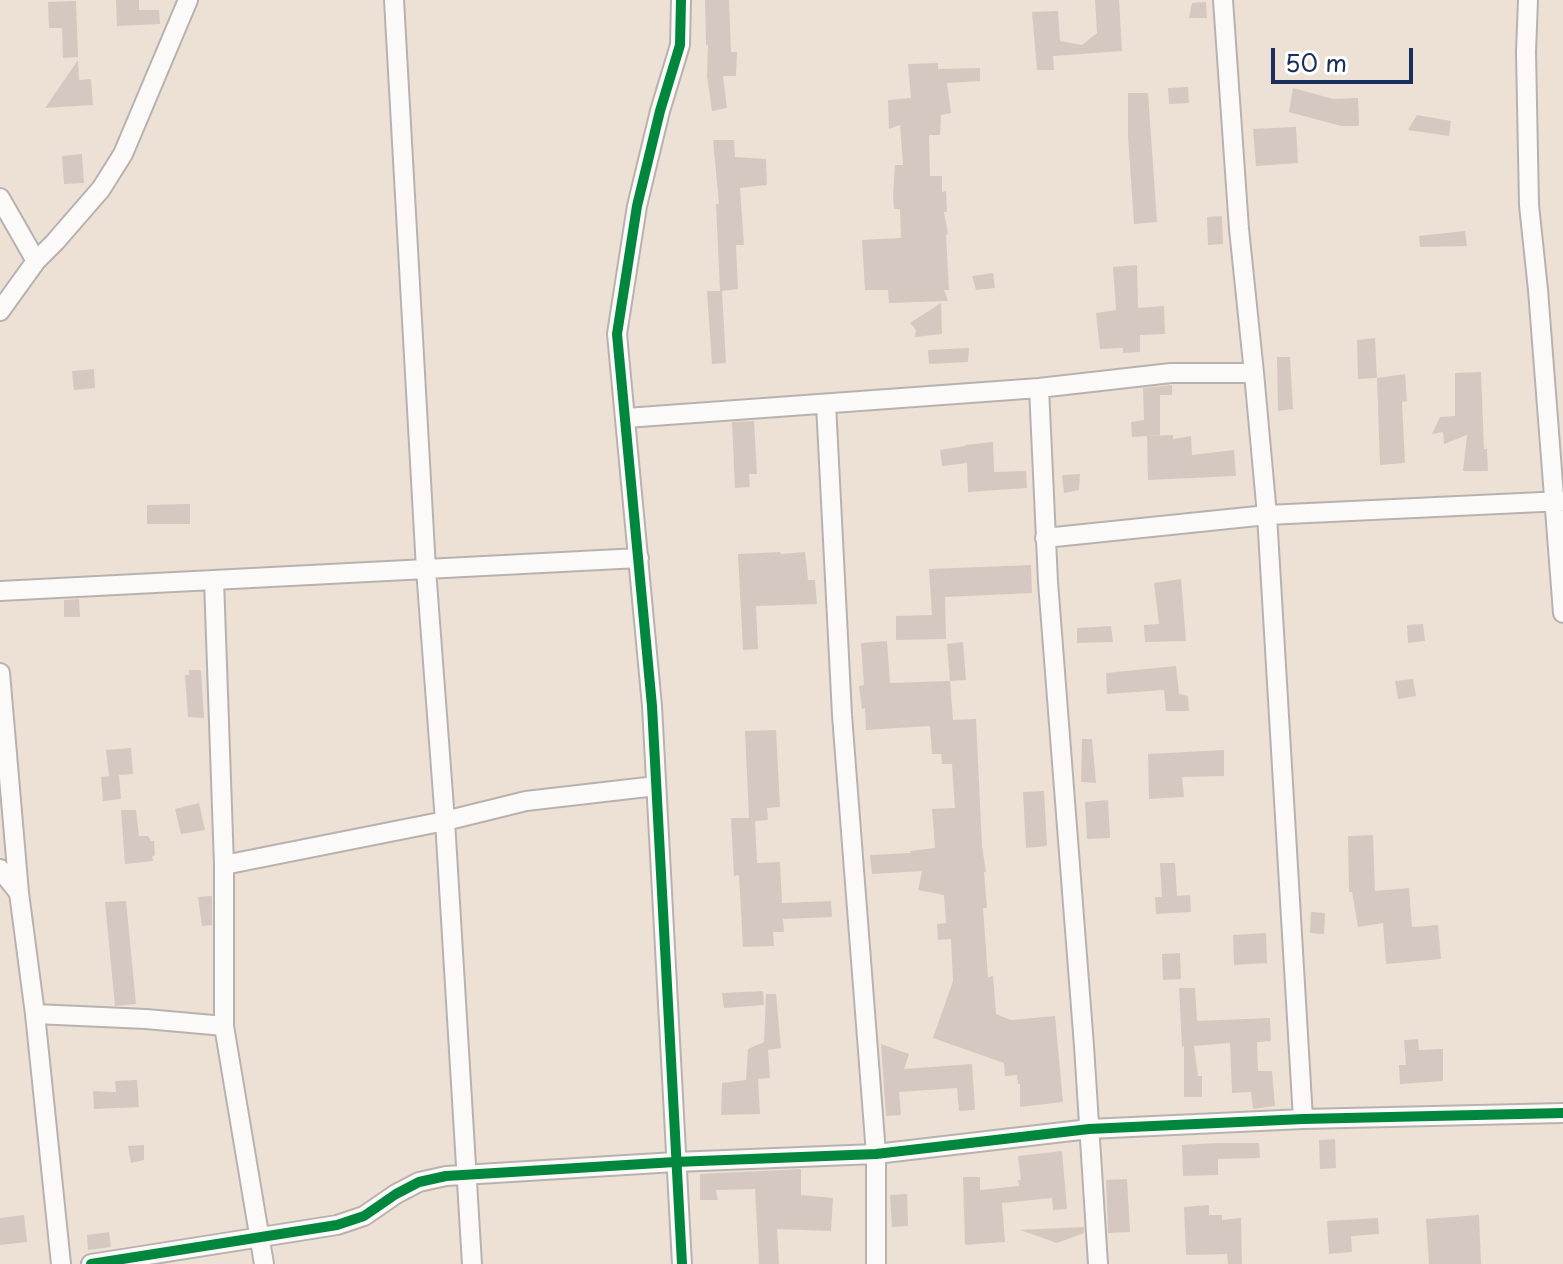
<!DOCTYPE html>
<style>
body{margin:0}
#map{position:relative;width:1563px;height:1264px;overflow:hidden;background:#ede1d5;font-family:"Playpen Sans",sans-serif}
canvas{display:block}
.scale{position:absolute;left:1271px;top:48px;width:142px;height:36px;box-sizing:border-box;border:4px solid #1b2f5e;border-top:0;padding-left:10px;font-size:24px;line-height:28px;white-space:nowrap;color:#1b2f5e;-webkit-text-stroke:6px #fff;paint-order:stroke}
</style>
<div id="map">
<canvas width="1563" height="1264"></canvas>
<div class="scale">50 m</div>
</div>
<script>
const c = document.querySelector('canvas').getContext('2d');
c.lineJoin = 'round';
function fill(path, color) {
  c.fillStyle = color;
  c.fill(path, 'evenodd');
}
function poly(rows) {
  const path = new Path2D();
  for (const r of rows) {
    path.moveTo(r[0], r[1]);
    for (let i = 2; i < r.length; i += 2) path.lineTo(r[i], r[i + 1]);
  }
  return path;
}
function trace(path, color, width, dash) {
  c.strokeStyle = color;
  c.lineWidth = width;
  c.lineCap = dash ? 'butt' : 'round';
  c.setLineDash(dash || []);
  c.stroke(path);
}
fill(poly([
 [116,0,139,0,139,10,159,10,160,24,117,26],
 [705,0,729,0,731,52,737,52,736,76,723,76,727,108,712,111,707,76,708,45,706,45],
 [1095,0,1119,0,1122,51,1053,56,1054,70,1037,70,1032,12,1058,11,1060,41,1082,45,1097,33],
 [76,1,78,57,63,58,62,28,49,28,48,2],
 [1206,2,1207,18,1189,18,1192,3],
 [78,60,79,80,91,79,93,105,45,108],
 [938,63,938,69,980,68,980,81,947,83,951,113,941,115,940,135,929,135,930,176,942,176,942,192,946,191,947,212,944,212,948,234,946,235,949,290,944,290,948,301,889,303,888,290,865,290,862,240,901,238,900,209,894,209,893,195,895,165,903,165,900,125,889,129,888,100,911,98,908,64],
 [1188,87,1189,103,1169,104,1168,88],
 [1293,88,1333,99,1358,98,1359,126,1341,126,1289,112],
 [1128,93,1148,93,1157,222,1134,224,1128,136],
 [1417,115,1451,121,1449,136,1408,130],
 [1296,127,1298,163,1256,166,1253,129],
 [713,140,734,140,735,157,766,159,767,185,740,188,744,245,736,245,738,289,722,291,726,363,712,364,707,291,720,291,716,204,719,204],
 [82,154,84,183,64,184,62,156],
 [1222,216,1223,244,1208,245,1207,217],
 [1465,231,1467,246,1420,247,1419,236],
 [1137,265,1138,308,1164,306,1165,334,1140,335,1140,352,1123,353,1123,348,1100,349,1096,313,1116,310,1113,267],
 [993,273,995,288,976,290,972,276],
 [941,303,942,334,915,337,916,330,910,323],
 [1375,338,1377,378,1358,379,1357,340],
 [969,348,968,362,929,364,928,350],
 [1277,357,1290,357,1293,409,1278,411],
 [94,369,95,388,74,390,72,371],
 [1481,372,1484,449,1487,449,1488,471,1463,471,1467,435,1444,444,1443,432,1432,434,1440,417,1455,416,1455,373],
 [1405,374,1407,401,1402,402,1405,463,1380,465,1377,378],
 [1172,385,1172,395,1160,395,1160,435,1132,437,1131,422,1144,420,1143,388],
 [754,421,757,474,749,474,750,487,735,488,732,422],
 [1173,435,1173,439,1191,436,1192,455,1234,450,1236,476,1148,480,1147,436],
 [993,442,994,472,1026,471,1027,488,968,492,967,463,942,466,940,450,965,446,965,445],
 [1080,474,1079,490,1064,493,1062,475],
 [190,504,190,524,147,524,147,505],
 [780,552,781,554,805,552,808,580,815,580,817,604,756,606,758,649,743,650,738,554],
 [1031,565,1032,593,945,597,946,639,896,640,896,616,932,615,929,569],
 [1181,579,1186,641,1145,642,1144,625,1159,624,1154,583],
 [79,599,80,617,64,617,64,600],
 [1423,624,1425,641,1408,643,1407,625],
 [1111,626,1113,642,1077,643,1077,628],
 [887,641,890,683,950,681,953,720,976,719,982,846,986,872,984,872,987,908,983,908,988,977,993,976,996,1014,1011,1020,1055,1016,1063,1102,1020,1107,1020,1084,1018,1084,1017,1075,1005,1076,1004,1063,933,1038,953,981,951,939,938,940,937,924,946,923,944,895,918,890,922,871,872,874,870,855,911,853,910,851,935,848,932,809,955,808,952,764,942,764,941,754,932,754,930,726,866,730,865,708,862,709,859,686,864,685,861,643],
 [963,642,966,680,950,681,947,644],
 [1176,666,1179,694,1188,696,1189,711,1166,711,1164,690,1107,694,1106,673],
 [189,670,200,670,201,672,204,718,188,717,185,675,189,675],
 [1413,679,1416,696,1398,699,1395,681],
 [776,730,780,807,767,808,768,820,755,821,757,863,780,862,782,903,831,901,832,917,783,919,784,932,773,932,774,946,743,947,739,875,734,876,731,818,749,818,745,731],
 [1082,739,1092,739,1096,783,1081,782],
 [131,748,133,774,119,775,121,799,103,801,101,777,118,775,109,776,106,750],
 [1224,750,1224,776,1182,777,1184,797,1149,799,1148,754],
 [1044,791,1047,846,1026,848,1023,792],
 [1108,800,1110,838,1087,839,1085,802],
 [199,803,205,830,181,834,175,809],
 [121,810,136,810,139,836,148,836,151,841,154,841,155,855,152,857,153,861,125,864],
 [1373,835,1375,891,1409,888,1412,927,1438,925,1441,959,1386,964,1383,923,1358,927,1352,892,1349,892,1348,836],
 [1160,863,1175,863,1177,896,1190,895,1191,912,1156,914,1155,897,1162,897],
 [212,896,212,925,202,926,198,897],
 [126,901,136,1004,115,1006,105,902],
 [1311,912,1325,913,1324,934,1310,933],
 [1266,933,1267,963,1234,965,1233,935],
 [1180,953,1181,979,1163,980,1162,954],
 [1179,988,1195,988,1197,1021,1270,1018,1271,1041,1257,1042,1258,1071,1272,1071,1275,1106,1253,1109,1251,1092,1232,1093,1230,1043,1194,1046,1198,1076,1202,1076,1202,1097,1184,1097,1184,1046,1182,1047],
 [763,991,764,1005,724,1008,722,993],
 [766,994,776,994,781,1048,768,1050,770,1078,758,1079,760,1114,721,1115,722,1083,746,1080,748,1049,764,1042],
 [1418,1039,1419,1050,1443,1049,1443,1081,1400,1084,1399,1065,1406,1065,1404,1040],
 [881,1044,909,1054,904,1069,972,1064,975,1110,959,1111,957,1088,899,1092,901,1115,886,1116],
 [137,1080,139,1107,94,1109,93,1091,116,1092,115,1081],
 [1335,1139,1336,1168,1320,1169,1319,1140],
 [1217,1143,1259,1143,1260,1158,1218,1159,1218,1175,1183,1176,1182,1145],
 [144,1145,144,1160,131,1163,128,1146],
 [1062,1151,1067,1209,1053,1210,1052,1198,1002,1203,1005,1242,965,1245,963,1177,980,1177,980,1190,1019,1186,1018,1180,1021,1180,1018,1156],
 [801,1169,801,1195,833,1198,831,1231,777,1229,779,1264,759,1264,755,1189,716,1190,718,1200,700,1200,700,1174],
 [1127,1179,1130,1232,1108,1233,1106,1180],
 [907,1194,908,1226,892,1227,890,1195],
 [1209,1205,1209,1215,1222,1215,1222,1220,1241,1218,1242,1264,1228,1264,1227,1254,1186,1255,1184,1207],
 [24,1215,27,1242,0,1245,0,1218],
 [1479,1215,1481,1264,1429,1264,1426,1219],
 [1378,1218,1379,1234,1351,1236,1352,1252,1329,1254,1327,1221],
 [1084,1227,1084,1233,1057,1243,1020,1230],
 [109,1232,111,1247,88,1250,87,1235]
]), '#d5c8c1');
const minor = poly([
 [394,0,426,569,445,821,472,1264],
 [681,0,680,45,660,111,637,206,617,334,652,706,682,1264],
 [1223,0,1239,229,1254,373,1267,515,1303,1119],
 [1528,0,1526,52,1529,205,1538,290,1563,613],
 [0,198,36,261],
 [0,311,36,261,55,242,101,189,123,154,188,0],
 [1039,388,1048,582,1084,1046,1098,1264],
 [826,404,842,715,876,1154,876,1264],
 [626,418,1039,388,1171,373,1254,373],
 [1045,538,1267,515,1563,501],
 [214,580,224,865,224,1026,264,1264],
 [0,591,639,558],
 [0,673,19,893,35,1014,146,1019,224,1026],
 [224,865,445,821,526,801,656,786],
 [0,869,19,893],
 [35,1014,61,1264],
 [91,1264,337,1225,364,1216,396,1194,419,1182,446,1176,675,1162,876,1154,1089,1129,1303,1119,1563,1113]
]);
trace(minor, '#b8b2af', 22);
trace(minor, '#fcfaf9', 18);
trace(poly([
 [681,0,680,45,660,111,637,206,617,334,652,706,682,1264],
 [91,1264,337,1225,364,1216,396,1194,419,1182,446,1176,675,1162,876,1154,1089,1129,1303,1119,1563,1113]
]), '#00873e', 10);
</script>
